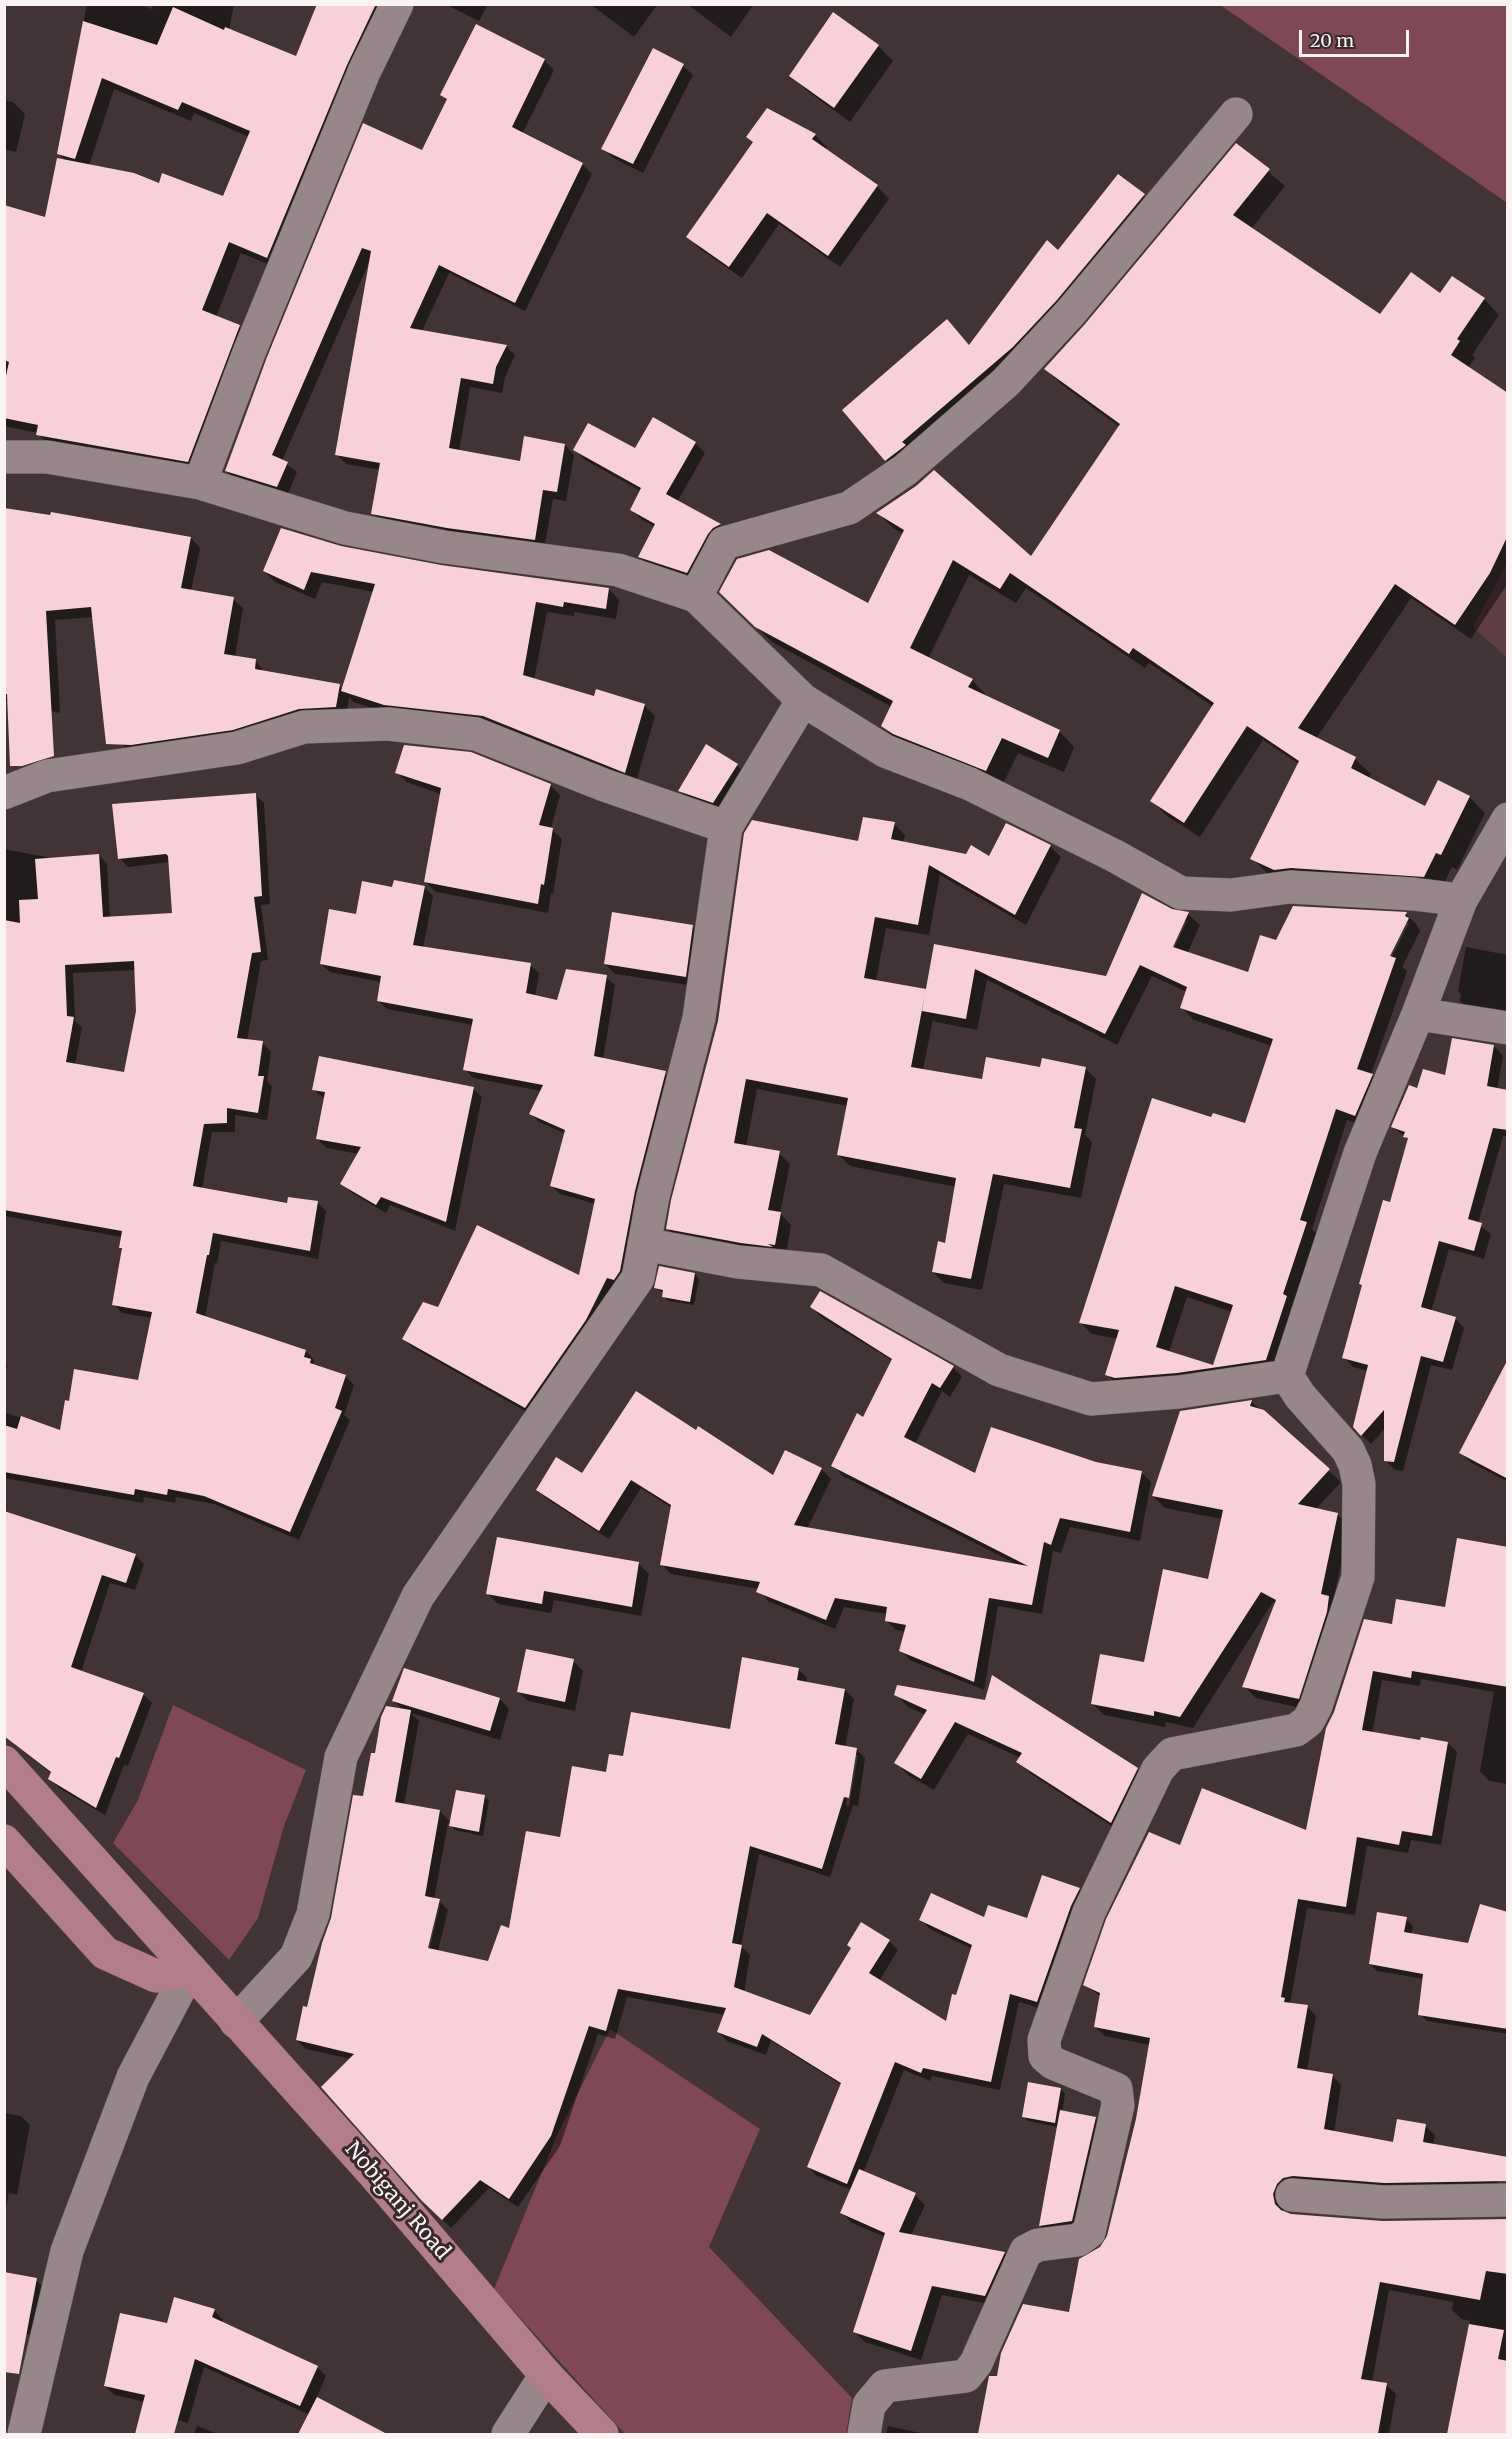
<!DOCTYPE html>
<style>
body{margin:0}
#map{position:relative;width:1512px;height:2439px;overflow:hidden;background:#413336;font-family:Merriweather,serif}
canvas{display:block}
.frame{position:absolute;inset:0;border:6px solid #fbf2f4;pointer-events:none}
.scale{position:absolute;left:1299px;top:30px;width:110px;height:27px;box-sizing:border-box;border:3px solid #fbf2f4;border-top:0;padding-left:8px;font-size:18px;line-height:21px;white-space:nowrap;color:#fbf2f4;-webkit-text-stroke:4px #37292c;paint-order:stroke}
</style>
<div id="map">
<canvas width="1512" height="2439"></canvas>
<div class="frame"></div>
<div class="scale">20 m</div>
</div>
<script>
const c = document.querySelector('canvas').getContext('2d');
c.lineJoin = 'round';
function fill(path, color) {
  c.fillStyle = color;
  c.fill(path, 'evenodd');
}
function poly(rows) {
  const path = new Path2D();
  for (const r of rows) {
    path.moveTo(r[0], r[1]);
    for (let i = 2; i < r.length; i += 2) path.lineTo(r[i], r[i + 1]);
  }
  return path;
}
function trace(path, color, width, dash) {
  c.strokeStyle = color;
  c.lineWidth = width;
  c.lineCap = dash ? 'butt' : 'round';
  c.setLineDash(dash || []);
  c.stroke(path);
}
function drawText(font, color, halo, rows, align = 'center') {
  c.font = font + ' Merriweather,serif';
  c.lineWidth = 6;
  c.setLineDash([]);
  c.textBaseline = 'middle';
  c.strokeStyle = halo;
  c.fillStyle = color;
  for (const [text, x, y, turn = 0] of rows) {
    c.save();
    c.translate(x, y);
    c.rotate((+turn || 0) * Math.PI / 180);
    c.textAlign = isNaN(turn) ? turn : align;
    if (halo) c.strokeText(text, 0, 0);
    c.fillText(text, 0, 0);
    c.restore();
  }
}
fill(poly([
 [1507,562,1507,658,1473,627]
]), '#603e46');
fill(poly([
 [1220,5,1507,5,1507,203,1421,143],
 [173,1705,306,1770,284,1826,258,1918,229,1960,113,1843,138,1800],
 [610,2029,760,2129,709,2247,852,2398,846,2434,625,2434,494,2289,558,2133]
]), '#7e4856');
fill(poly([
 [87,4,138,4,152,9,153,4,234,4,229,30,297,58,319,4,395,4,279,269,241,253,216,317,239,327,251,339,200,473,50,446,38,433,4,426,4,215,47,219,67,162,59,154],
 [114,89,191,121,194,113,249,137,224,198,89,166],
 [445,4,488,4,479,21],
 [590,4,658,4,634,37],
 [687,4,754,4,731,37],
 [834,15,878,46,893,61,850,122,806,90,791,75],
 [654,50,683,66,693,75,643,173,613,158,603,148],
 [544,60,554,70,522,134,582,164,592,174,525,311,449,273,422,331,506,346,515,355,505,377,502,393,470,387,459,452,521,463,565,445,574,455,566,501,553,499,544,549,382,523,373,513,381,470,346,464,337,455,370,260,282,461,297,472,287,496,236,480,226,471,269,357,422,152],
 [4,100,13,102,25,114,16,152,4,149],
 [767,109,815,135,827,147,825,150,877,186,889,199,840,267,779,224,742,278,700,249,688,236,754,143],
 [1237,145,1285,186,1251,229,1381,316,1441,295,1484,299,1499,315,1472,355,1475,358,1468,368,1508,394,1508,583,1471,639,1411,598,1316,739,1355,759,1371,774,1368,779,1426,808,1469,797,1485,813,1457,870,1452,867,1440,892,1268,874,1252,858,1299,764,1263,740,1200,837,1167,816,1152,801,1214,707,1149,663,1145,668,1026,588,1016,603,969,575,928,659,972,680,987,696,986,698,1059,731,1074,747,1064,772,1018,753,1002,786,898,742,883,726,892,707,772,642,721,592,869,605,904,534,893,528,878,513,1031,558,1120,427,1061,384,1046,369,1086,325],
 [1144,196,1156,208,899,473,886,460,947,321,970,346,1058,252],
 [695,443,705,453,677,502,720,525,729,535,697,582,650,566,640,557,655,527,641,519,632,510,641,491,585,460,575,450,636,450],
 [4,509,191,538,200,548,191,591,233,599,243,608,235,657,256,661,265,673,339,686,343,689,374,592,322,582,315,599,275,582,264,571,341,548,440,567,609,589,619,600,616,619,574,612,574,616,547,612,534,680,595,698,644,705,655,716,636,782,396,715,353,702,349,697,346,717,132,754,122,744,94,617,55,620,60,713,4,701],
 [737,765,746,775,724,812,689,800,680,790],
 [397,772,550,785,560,795,551,829,562,839,553,894,551,893,548,913,436,892,426,882,441,794,407,782],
 [255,794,264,803,270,904,261,905,268,960,261,961,247,1041,263,1043,271,1052,267,1081,272,1086,267,1120,235,1115,235,1132,212,1132,202,1189,288,1204,318,1203,326,1211,318,1259,221,1241,217,1263,215,1263,205,1317,306,1351,314,1360,313,1363,316,1366,345,1376,354,1385,344,1415,350,1420,299,1540,214,1504,176,1497,175,1503,144,1497,143,1503,4,1478,4,1412,61,1432,140,1382,152,1318,122,1313,114,1304,123,1250,121,1247,122,1237,4,1216,4,849,56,859,99,855,107,864,110,918,173,915,170,862,128,867,120,859],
 [136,970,137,1011,125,1074,75,1065,82,1027,75,1021,73,973],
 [894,824,905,835,903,843,990,858,1050,846,1061,857,1026,925,940,875,929,935,886,928,876,981,927,992,936,946,1107,978,1171,911,1188,914,1200,925,1187,954,1249,974,1277,942,1406,914,1417,925,1420,931,1402,967,1407,971,1371,1074,1384,1087,1367,1127,1347,1120,1312,1229,1318,1235,1277,1372,1119,1386,1107,1374,1118,1339,1092,1334,1080,1322,1212,1119,1246,1125,1272,1046,1194,1020,1182,1008,1187,992,1152,976,1117,1045,987,980,977,1030,936,1022,933,1019,923,1070,983,1081,1042,1069,1085,1068,1096,1079,1085,1135,1092,1142,1081,1198,1004,1184,982,1290,944,1283,933,1272,946,1245,956,1187,850,1166,839,1155,848,1106,757,1089,746,1147,779,1153,790,1164,780,1213,791,1225,786,1255,679,1240,668,1229,860,842],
 [1184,921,1187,921,1171,955,1169,954],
 [1405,923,1409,923,1388,964,1386,962],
 [1187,1297,1232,1312,1214,1367,1169,1352],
 [424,887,433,896,423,948,530,965,539,973,535,997,558,1002,606,977,615,985,603,1060,665,1073,674,1081,628,1280,534,1416,412,1347,404,1339,439,1309,580,1277,596,1204,560,1194,551,1185,566,1134,539,1122,531,1114,541,1091,473,1078,465,1069,473,1025,387,1009,378,1000,381,982,330,972,321,964,357,916,393,889],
 [692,927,702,937,695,986,615,974,605,964],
 [1466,947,1508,955,1508,1019,1472,1013,1460,1001,1461,994,1458,991],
 [1494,1046,1503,1056,1497,1090,1508,1092,1508,1137,1503,1136,1478,1224,1491,1234,1484,1259,1449,1249,1431,1312,1455,1318,1464,1328,1452,1370,1431,1365,1403,1471,1395,1470,1385,1460,1385,1428,1371,1444,1362,1435,1368,1371,1353,1367,1344,1357,1409,1140,1393,1127,1418,1090,1446,1077],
 [473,1088,482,1097,455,1231,390,1205,386,1213,352,1193,342,1184,359,1154,327,1148,317,1139,325,1099,314,1090],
 [695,1274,699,1279,694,1305,668,1301,663,1296,664,1293,655,1288],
 [812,1307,953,1367,962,1377,950,1397,942,1391,915,1444,976,1476,1096,1464,1141,1472,1151,1482,1140,1541,1070,1527,1061,1553,1053,1551,1042,1614,998,1606,984,1690,910,1660,900,1650,906,1632,896,1630,886,1620,887,1614,844,1607,835,1629,768,1601,759,1589,671,1574,662,1564,672,1508,641,1488,609,1539,547,1499,538,1490,583,1476,774,1477,821,1469,831,1479,807,1529,1020,1566,843,1476,833,1466,864,1419,893,1361,821,1317],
 [4,1361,7,1364,4,1382],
 [1508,1390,1508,1482,1470,1462,1461,1453],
 [1252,1402,1341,1482,1315,1510,1337,1514,1349,1526,1310,1710,1256,1698,1244,1686,1276,1604,1273,1602,1193,1728,1166,1722,1165,1727,1104,1715,1092,1703,1145,1664,1209,1580,1222,1519,1165,1508,1153,1496,1181,1412],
 [498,1539,639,1564,649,1574,641,1616,554,1600,551,1613,498,1604,488,1594],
 [1508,1548,1508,1784,1489,1781,1480,1771,1494,1692,1421,1679,1420,1686,1382,1680,1372,1734,1421,1742,1448,1743,1457,1752,1441,1845,1411,1840,1408,1853,1367,1846,1355,1915,1307,1908,1290,2004,1307,2006,1316,2016,1307,2071,1332,2075,1341,2085,1334,2133,1394,2144,1425,2126,1435,2135,1433,2145,1500,2165,1496,2191,1282,2204,1284,2213,1290,2215,1383,2222,1508,2219,1508,2434,1459,2434,1451,2425,1470,2321,1462,2319,1452,2310,1453,2302,1389,2290,1372,2382,1386,2385,1396,2394,1389,2434,980,2434,991,2378,998,2378,1070,2314,1108,2238,1137,2120,1150,2045,1105,2036,1095,2027,1101,1997,1085,1984,1180,1847,1307,1832,1327,1728,1393,1625,1446,1609],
 [135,1555,144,1564,135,1590,110,1583,81,1672,143,1694,152,1703,128,1766,124,1765,105,1815,59,1788,50,1779,52,1774,4,1736,64,1567],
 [573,1661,583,1671,575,1711,528,1701,518,1692],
 [798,1669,807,1678,806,1683,845,1690,854,1699,845,1748,856,1749,865,1758,858,1806,853,1805,830,1877,759,1854,741,1946,750,1955,744,1992,810,2017,852,1949,862,1924,889,1941,898,1950,879,1981,947,2023,973,1949,930,1929,921,1920,1028,1920,1079,1890,1088,1898,1046,2010,1019,2002,1000,2090,932,2076,930,2081,904,2070,863,2173,915,2195,925,2205,911,2235,1004,2253,1014,2263,995,2305,942,2295,921,2360,865,2342,855,2332,885,2237,852,2223,842,2213,852,2190,817,2176,808,2167,842,2085,771,2041,766,2055,727,2041,718,2032,725,2015,627,1997,615,2039,598,2034,560,2146,518,2207,489,2188,451,2228,423,2200,351,2059,306,2049,297,2040,333,1918,376,1755,404,1711,394,1701,500,1699,509,1709,500,1740,411,1713,419,1721,404,1805,440,1811,451,1823,484,1796,489,1801,483,1836,455,1830,448,1823,434,1900,439,1901,448,1910,438,1951,489,1963,510,1930,561,1839,608,1774,624,1758,731,1731],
 [855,1755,858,1755,849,1806,846,1805],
 [437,1905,440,1905,428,1955,425,1955],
 [896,1694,1137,1769,1149,1781,1124,1834,1031,1774,1018,1762,1021,1758,968,1734,934,1790,908,1775,896,1762,926,1715,908,1707],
 [1508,1914,1508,2034,1427,2021,1420,2014,1424,1979,1377,1971,1370,1964,1406,1919,1413,1926,1411,1935,1469,1945],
 [1061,2089,1065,2094,1062,2112,1095,2118,1105,2128,1082,2230,1050,2235,1040,2225,1058,2127,1028,2121,1024,2117],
 [4,2113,21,2116,30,2125,17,2195,9,2193,4,2215],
 [36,2280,46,2290,38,2336,4,2330],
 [214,2310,223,2320,222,2323,317,2367,326,2376,316,2399,371,2434,299,2434,310,2415,204,2367,188,2423,154,2413,145,2402,115,2395,105,2386,168,2325],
 [197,2426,218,2434,194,2434],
 [888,2426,925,2434,886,2434]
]), '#0007');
fill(poly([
 [317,4,376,4,347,65,267,258,229,242,202,310,240,325,188,462,36,435,38,425,4,418,4,385,9,362,4,360,4,205,45,217,57,158,134,173,159,183,162,173,223,196,250,131,182,102,178,110,102,78,75,159,57,154,83,21,157,45,173,7,224,30,225,27,296,56],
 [833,12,879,45,834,108,789,76],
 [476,24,545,59,512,127,583,163,515,303,439,265,410,328,507,345,496,367,493,384,461,378,449,448,520,461,524,436,565,444,557,492,543,490,535,540,447,528,371,514,380,463,335,455,371,251,362,248,272,455,288,462,277,487,225,471,267,357,363,123,422,150,447,99,440,95],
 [653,48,684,64,633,164,601,149],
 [767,108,816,134,812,139,878,185,828,256,767,213,729,267,686,237,753,142,746,137],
 [1236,143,1270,169,1233,215,1380,314,1411,272,1440,293,1452,276,1485,298,1457,339,1460,341,1451,355,1508,393,1508,535,1490,573,1455,625,1395,584,1298,728,1356,757,1351,768,1425,806,1438,780,1470,796,1441,855,1436,853,1424,877,1291,868,1274,870,1250,859,1299,761,1247,726,1184,823,1150,801,1214,703,1133,648,1129,654,1010,573,1000,589,953,560,910,648,973,679,968,687,1060,730,1048,758,1002,738,986,771,893,734,881,726,893,701,755,627,719,592,737,559,769,550,868,603,904,530,876,513,916,486,934,470,1031,556,1120,424,1044,369,1085,324],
 [1118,174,1145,194,1057,300,1013,347,902,442,906,445,885,461,842,410,947,319,969,345,1047,240,1058,250],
 [653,417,696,442,666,494,721,524,713,528,708,534,687,573,638,557,655,524,630,510,641,488,573,450,588,423,635,448],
 [4,508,50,515,51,512,191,537,181,588,234,597,224,654,256,659,255,669,340,684,336,707,299,709,233,730,131,745,106,744,91,607,46,611,54,756,22,766,10,766,7,694,4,694],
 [281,528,341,546,441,565,609,588,606,609,564,602,563,607,536,602,523,675,594,696,596,689,645,704,625,773,483,716,384,705,341,691,375,584,311,572,304,590,263,571],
 [706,744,738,764,713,803,678,791],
 [404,745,471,752,551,784,539,825,553,828,544,885,541,884,538,904,424,882,441,788,395,773],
 [256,793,262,896,254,897,261,952,252,953,237,1038,263,1041,258,1076,264,1076,258,1113,227,1108,227,1123,204,1124,193,1186,287,1203,288,1197,318,1201,310,1251,213,1233,209,1255,207,1255,196,1313,306,1350,304,1357,311,1359,310,1363,346,1375,335,1408,342,1411,290,1532,204,1496,168,1489,167,1495,135,1489,134,1495,4,1472,4,1425,17,1429,21,1416,60,1430,65,1400,69,1401,74,1369,138,1380,152,1312,112,1305,122,1248,119,1248,122,1231,4,1210,4,920,20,923,19,900,38,899,35,859,99,854,103,917,172,913,168,856,166,854,118,859,112,804],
 [134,961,136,1011,124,1072,66,1062,74,1017,67,1016,65,965],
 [863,817,895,822,891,839,966,854,971,845,989,856,1006,823,1051,845,1015,915,929,865,918,925,875,917,864,978,926,989,911,1067,982,1079,986,1057,1040,1067,1042,1058,1086,1067,1074,1128,1082,1129,1070,1188,993,1174,971,1279,932,1272,938,1241,945,1243,956,1178,837,1155,848,1098,746,1079,734,1143,780,1151,768,1210,781,1212,775,1245,768,1244,773,1247,741,1243,666,1229,671,1200,718,1021,744,833,752,820,858,841],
 [394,880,425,886,413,945,531,963,526,993,557,1000,566,969,607,975,594,1056,666,1071,635,1191,620,1271,614,1280,607,1278,586,1320,525,1408,402,1339,423,1302,438,1307,477,1225,579,1275,595,1199,550,1186,565,1130,529,1114,543,1085,463,1070,473,1019,377,1001,381,976,320,964,329,909,356,914,362,881,392,887],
 [1142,893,1172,909,1189,912,1173,947,1248,972,1260,935,1276,940,1293,906,1407,912,1405,916,1409,918,1390,956,1396,958,1357,1069,1373,1074,1355,1116,1336,1109,1300,1220,1307,1222,1283,1294,1287,1296,1266,1360,1177,1373,1115,1378,1105,1375,1119,1330,1079,1323,1152,1098,1211,1117,1213,1113,1245,1123,1273,1039,1180,1008,1187,987,1140,965,1105,1034,975,969,966,1019,922,1011,934,944,1106,976],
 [1175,1286,1233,1305,1213,1365,1156,1347],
 [612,912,693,925,686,977,604,964],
 [1452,1038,1494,1045,1487,1086,1508,1090,1508,1130,1493,1128,1468,1219,1482,1223,1474,1251,1439,1241,1421,1307,1456,1317,1443,1362,1421,1356,1394,1462,1384,1461,1384,1410,1361,1436,1353,1427,1368,1365,1342,1358,1362,1285,1359,1284,1383,1200,1390,1202,1408,1138,1403,1137,1405,1132,1391,1127,1409,1085,1417,1088,1423,1069,1445,1075],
 [319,1056,474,1087,446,1222,381,1197,376,1205,340,1184,361,1147,316,1139,325,1092,312,1090],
 [659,1266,695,1273,690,1302,662,1297,663,1290,654,1288],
 [820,1291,954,1366,940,1388,932,1383,904,1437,975,1473,991,1427,1096,1462,1142,1471,1130,1532,1060,1518,1051,1545,1044,1542,1032,1605,989,1598,974,1682,899,1651,906,1625,885,1621,887,1607,835,1598,826,1620,756,1592,760,1582,660,1565,671,1505,631,1480,599,1531,536,1490,556,1457,582,1473,636,1391,696,1430,698,1426,773,1475,785,1450,822,1468,794,1525,1028,1566,831,1466,857,1413,863,1417,892,1359,810,1307],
 [1508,1359,1508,1479,1459,1453],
 [1252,1400,1250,1406,1264,1410,1330,1469,1298,1504,1338,1513,1321,1594,1329,1596,1327,1612,1299,1699,1242,1687,1276,1600,1261,1592,1180,1717,1154,1711,1154,1716,1091,1704,1100,1654,1144,1662,1163,1569,1208,1579,1223,1510,1152,1496,1180,1411],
 [4,1511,136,1554,126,1583,102,1575,71,1667,144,1693,119,1758,116,1757,96,1808,48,1779,51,1772,4,1736],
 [497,1537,639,1562,632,1607,544,1591,542,1604,486,1594],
 [1457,1538,1508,1547,1508,1687,1412,1671,1411,1678,1373,1671,1362,1730,1420,1740,1421,1737,1448,1742,1432,1836,1402,1831,1399,1845,1357,1837,1346,1907,1298,1899,1281,1997,1285,1998,1284,2002,1308,2005,1297,2068,1333,2074,1324,2129,1393,2142,1397,2119,1426,2124,1423,2142,1508,2157,1508,2181,1384,2183,1293,2176,1283,2178,1277,2184,1273,2194,1275,2204,1281,2210,1291,2214,1383,2221,1508,2219,1508,2274,1486,2271,1480,2300,1380,2282,1361,2379,1387,2383,1378,2434,978,2434,989,2376,997,2376,1001,2353,1023,2304,1069,2312,1079,2259,1100,2247,1107,2236,1136,2119,1150,2038,1094,2027,1100,1993,1083,1985,1106,1919,1149,1832,1180,1845,1202,1788,1306,1830,1326,1728,1334,1712,1364,1619,1392,1624,1396,1599,1445,1607],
 [526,1649,574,1659,565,1702,517,1692],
 [742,1657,799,1668,797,1680,845,1689,835,1744,857,1748,849,1798,844,1797,822,1869,750,1846,732,1943,742,1945,734,1987,810,2015,851,1948,847,1945,861,1922,890,1940,869,1973,946,2021,952,1994,956,1995,972,1945,919,1920,931,1893,984,1917,988,1905,1027,1918,1042,1875,1080,1888,1071,1906,1037,2002,1010,1994,991,2082,923,2068,921,2073,895,2062,847,2184,807,2167,841,2083,762,2034,757,2047,717,2032,726,2008,618,1989,606,2031,589,2026,551,2136,509,2199,480,2180,442,2220,422,2201,321,2087,354,2054,296,2040,303,2006,307,2007,322,1943,331,1918,353,1795,363,1796,371,1753,375,1753,381,1717,386,1706,411,1710,395,1802,440,1810,425,1896,440,1899,428,1948,488,1961,501,1925,509,1928,526,1831,560,1837,572,1766,606,1772,609,1754,623,1756,631,1712,730,1729],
 [404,1668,500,1698,490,1731,392,1701],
 [992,1675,1138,1768,1111,1823,1016,1762,1022,1753,955,1722,921,1779,894,1763,927,1710,894,1695,897,1685,985,1700],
 [456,1790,485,1795,479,1832,449,1826],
 [1480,1904,1508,1912,1508,2029,1418,2015,1423,1974,1369,1964,1377,1912,1407,1917,1404,1932,1468,1943],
 [1028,2082,1061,2088,1055,2123,1022,2117],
 [1060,2110,1096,2117,1072,2221,1039,2226],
 [859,2169,916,2193,899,2232,1005,2252,985,2296,932,2286,911,2351,853,2332,885,2233,840,2213],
 [4,2272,37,2278,19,2374,4,2372],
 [174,2297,215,2309,212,2317,318,2366,300,2406,195,2359,174,2434,135,2434,145,2395,104,2386,120,2313,167,2323],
 [1469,2324,1504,2330,1498,2359,1508,2361,1508,2434,1447,2434],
 [317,2397,387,2434,298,2434]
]), '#f7d0d8');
const minor = poly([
 [4,457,47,457,200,483,345,528,444,547,618,570,696,596,724,543,849,508,905,470,1006,382,1071,312,1236,114],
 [200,483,250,350,364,72,397,4],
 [696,596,803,700,885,751,970,784,1115,856,1181,893,1231,895,1290,887,1413,894,1461,900],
 [4,793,47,776,237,748,304,727,388,724,476,734,604,785,726,827],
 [1418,1014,1508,1028],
 [644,1244,738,1262,821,1270,999,1370,1091,1399,1179,1392,1287,1376],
 [236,2022,296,1957,313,1914,341,1757,418,1596,638,1278,653,1196,699,1018,726,827,803,700],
 [1292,2195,1383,2202,1508,2200],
 [24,2434,67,2251,133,2077,190,1969],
 [508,2434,546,2375],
 [864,2434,869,2405,885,2386,966,2376,976,2363,1026,2251,1038,2245,1078,2240,1089,2232,1118,2105,1116,2089,1053,2063,1045,2056,1044,2040,1089,1912,1158,1769,1172,1754,1296,1730,1308,1721,1316,1706,1358,1577,1359,1484,1355,1465,1348,1450,1300,1396,1287,1376,1360,1153,1418,1014,1461,900,1508,819]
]);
const major = poly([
 [4,1762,375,2175,546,2375,602,2434],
 [4,1841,105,1953,156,1976,190,1969]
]);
trace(minor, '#5b4f51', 34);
trace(major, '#5b4f51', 34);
trace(minor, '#97878a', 33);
trace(major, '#b27e8b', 33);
drawText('21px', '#fbf2f4', '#37292c', [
 ["Nobiganj Road",397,2201,49]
]);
</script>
